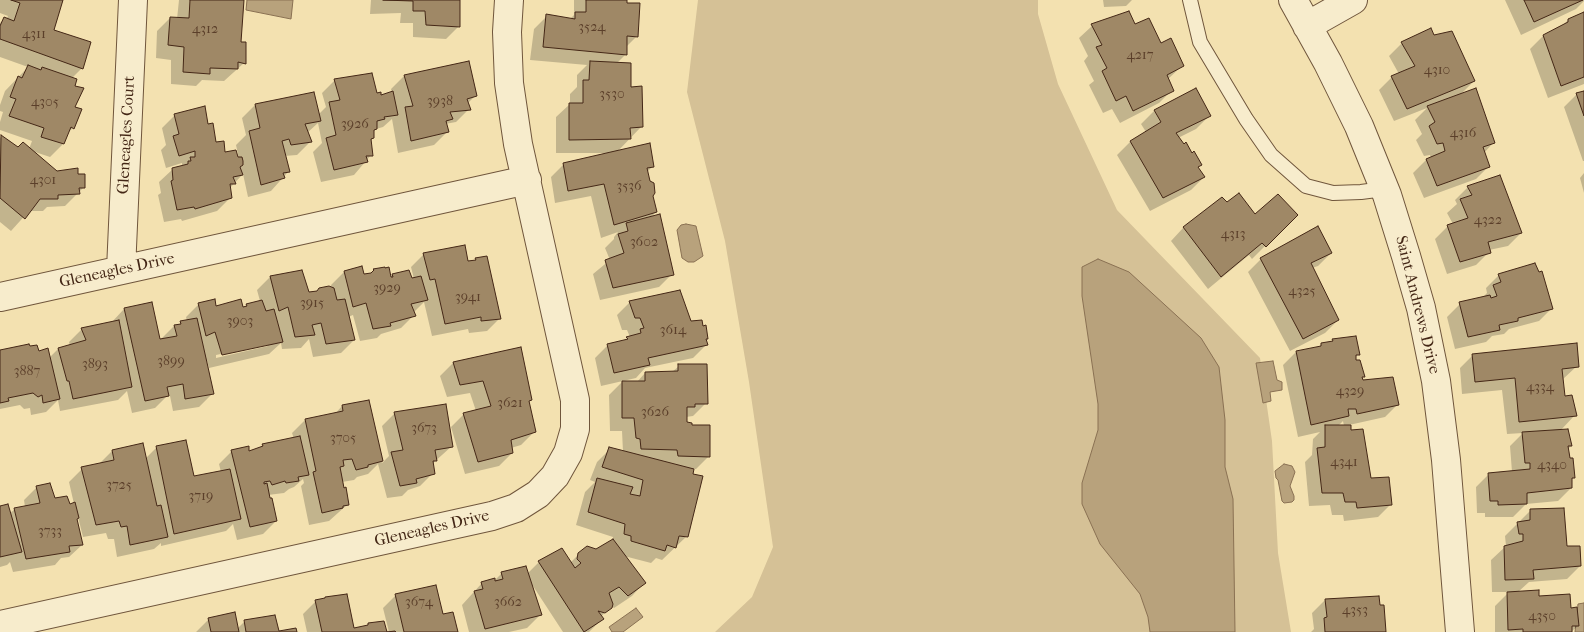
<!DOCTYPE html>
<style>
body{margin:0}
canvas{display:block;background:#f3e1b0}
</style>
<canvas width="1584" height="632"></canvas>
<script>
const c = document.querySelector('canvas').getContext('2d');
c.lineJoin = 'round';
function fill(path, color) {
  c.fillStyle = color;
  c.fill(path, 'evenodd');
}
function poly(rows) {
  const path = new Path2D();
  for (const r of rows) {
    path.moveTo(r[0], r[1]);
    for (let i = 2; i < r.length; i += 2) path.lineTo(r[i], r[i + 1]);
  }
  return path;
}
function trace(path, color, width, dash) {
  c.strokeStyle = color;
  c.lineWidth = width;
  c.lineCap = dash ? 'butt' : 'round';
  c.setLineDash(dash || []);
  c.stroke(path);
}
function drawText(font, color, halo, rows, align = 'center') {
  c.font = font + ' "IM FELL French Canon",serif';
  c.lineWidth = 4.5;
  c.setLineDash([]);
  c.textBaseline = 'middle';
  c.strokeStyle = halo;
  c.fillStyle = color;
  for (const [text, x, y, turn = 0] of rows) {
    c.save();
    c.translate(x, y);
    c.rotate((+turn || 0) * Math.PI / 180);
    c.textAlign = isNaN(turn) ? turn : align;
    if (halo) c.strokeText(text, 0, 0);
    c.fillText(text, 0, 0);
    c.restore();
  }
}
fill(poly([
 [698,0,1038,0,1038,14,1058,84,1117,210,1260,358,1272,441,1278,553,1291,632,715,632,752,597,773,547,749,382,725,241,687,92]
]), '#d5c196');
const water = poly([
 [247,0,293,0,291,19,246,10,247,0],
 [686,224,696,226,703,256,694,262,688,262,682,258,677,230,681,225,686,224],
 [1098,259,1129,272,1201,338,1219,367,1225,420,1225,467,1233,499,1235,632,1150,632,1148,617,1140,594,1100,544,1082,504,1082,483,1098,430,1098,404,1082,296,1082,267,1098,259],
 [1273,361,1277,380,1282,382,1282,390,1270,392,1271,401,1263,403,1256,363,1273,361],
 [1284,464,1292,466,1295,472,1290,486,1294,496,1294,500,1292,502,1284,503,1282,501,1278,480,1276,478,1275,471,1284,464],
 [1584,603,1584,632,1575,632,1578,604,1584,603],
 [636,608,643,617,623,632,612,632,609,627,636,608]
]);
fill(water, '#b8a27c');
trace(water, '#8a7153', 1);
fill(poly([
 [0,0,62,0,52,31,82,68,72,78,73,108,80,110,73,128,66,134,63,144,50,157,32,151,57,172,77,175,84,187,65,206,47,207,43,211,29,211,11,231,0,222,0,138,1,137,18,149,29,149,32,141,0,130,0,122,3,112,0,111,0,105,5,91,28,67,0,57,0,23,4,19,6,20,8,16,0,13],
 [179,0,242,0,240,43,244,63,224,81,202,80,196,86,171,84,171,60,156,58,157,31,170,18,177,19],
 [371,0,459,0,459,26,446,39,413,37,413,23,400,23,401,13,370,14],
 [574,0,626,0,637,36,626,47,626,54,616,64,629,88,641,127,617,152,653,166,647,172,656,212,650,218,672,274,659,287,600,300,593,274,610,260,605,248,614,239,614,237,618,232,601,238,591,196,555,203,551,177,564,164,611,153,556,153,556,117,570,104,570,94,577,87,577,75,587,65,530,60,534,29,547,16,569,20,574,15],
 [1103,0,1132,0,1126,6,1104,7],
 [1505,0,1584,0,1584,1,1576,9,1521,35],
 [1584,13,1584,84,1548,98,1530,49,1543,36,1562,26,1568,20],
 [1135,25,1161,45,1183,65,1167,80,1172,90,1159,103,1120,123,1112,109,1103,113,1089,85,1094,81,1084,61,1088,56,1079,38,1092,26],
 [1433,37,1474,81,1460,95,1494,142,1484,153,1489,166,1476,179,1424,198,1413,173,1426,160,1431,158,1430,155,1424,156,1416,140,1422,134,1415,120,1427,108,1394,121,1379,90,1392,77,1399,74,1389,56,1402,43],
 [468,62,475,96,467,104,469,109,456,122,445,124,447,132,434,145,398,153,392,119,383,127,376,129,373,132,373,138,370,141,371,155,354,175,321,182,313,152,322,143,318,123,307,133,310,142,297,155,284,156,288,172,271,191,248,197,243,174,229,189,230,198,217,211,182,221,181,219,164,222,158,195,161,193,159,182,173,169,182,167,182,163,166,168,161,150,166,145,162,128,175,115,207,125,215,144,224,154,237,159,239,159,236,145,246,135,242,118,255,105,318,115,326,107,322,93,335,80,380,96,392,93,391,89,404,76],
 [1195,89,1209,116,1196,129,1178,138,1204,177,1191,190,1150,211,1117,155,1130,142,1146,132,1141,124,1154,111],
 [1584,92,1584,161,1583,161,1564,107,1577,94],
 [1584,173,1584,193,1580,178],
 [1499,177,1521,233,1508,246,1489,250,1489,252,1476,265,1447,274,1435,239,1448,226,1453,224,1447,213,1457,204,1455,200,1468,187],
 [1222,198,1227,203,1255,216,1296,215,1252,259,1249,255,1208,289,1171,241,1183,228],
 [1331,253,1318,266,1312,268,1338,320,1325,333,1290,351,1248,272,1261,259],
 [424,254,467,262,474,261,476,259,500,318,487,331,469,333,468,329,432,336,424,302,413,313,414,315,401,328,381,334,377,338,360,341,353,315,348,317,354,340,341,353,313,357,309,339,301,348,282,349,281,343,269,354,209,368,207,361,205,362,212,394,199,407,173,411,170,396,166,397,155,408,132,413,127,391,118,400,60,411,58,400,46,412,31,415,30,408,24,409,20,405,0,409,0,351,38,352,49,358,58,349,70,346,69,342,82,329,111,323,124,309,159,341,162,340,161,339,174,326,187,321,186,317,199,304,215,308,242,309,247,305,260,301,257,290,270,277,308,294,332,289,331,285,344,272,363,276,369,275,374,270,384,268,390,277,392,275,408,271,411,280,414,279,411,267],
 [268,344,268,346,216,358,216,355],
 [1499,275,1552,308,1539,321,1509,329,1504,334,1492,336,1486,342,1455,349,1447,317,1460,304,1482,298,1487,293,1486,288],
 [630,302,707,339,705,341,706,345,693,358,645,368,636,378,601,386,595,358,608,345,623,342,630,337,627,330,622,330,617,315],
 [1355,337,1358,354,1355,358,1363,376,1361,379,1398,404,1385,417,1349,425,1350,431,1370,480,1391,504,1378,517,1344,521,1343,515,1332,515,1330,505,1309,506,1305,462,1312,455,1313,439,1320,432,1298,437,1283,365,1296,352,1318,348,1322,344,1330,343,1333,341],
 [1343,421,1344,426,1338,426],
 [1473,355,1577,366,1562,380,1564,397,1575,415,1560,431,1567,430,1571,446,1568,449,1573,478,1571,480,1571,488,1558,501,1526,504,1513,517,1485,517,1485,513,1477,513,1476,487,1489,474,1512,472,1510,446,1523,433,1507,434,1502,390,1462,394,1460,368],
 [453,363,531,399,528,402,534,432,521,445,511,448,512,453,499,466,465,474,451,427,464,414,476,411,470,393,447,397,440,376],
 [679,366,706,403,693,416,686,417,686,423,709,456,696,469,693,469,687,536,662,560,656,558,651,563,624,556,644,583,632,596,614,608,611,605,601,617,602,619,589,632,563,632,531,583,540,615,527,628,509,632,469,632,462,605,482,583,495,580,502,573,527,574,539,562,570,563,579,554,596,550,613,540,613,537,576,525,585,492,595,482,590,480,597,462,610,449,623,452,622,431,610,431,609,395,622,382,637,382,645,373,672,372],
 [368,401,382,463,389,456,382,426,395,413,452,446,432,464,433,473,420,486,408,490,402,496,387,498,378,464,368,474,357,477,354,480,342,482,348,504,329,521,309,525,301,486,304,483,303,479,294,487,289,489,284,493,268,495,276,521,263,534,237,540,233,524,226,531,161,546,161,543,154,549,117,557,114,539,108,539,106,533,83,537,78,517,75,520,82,545,69,557,61,558,55,565,13,572,10,562,7,565,0,567,0,507,9,514,15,509,25,507,24,500,37,487,54,499,69,506,74,504,69,482,82,469,99,464,112,451,145,459,156,448,193,477,221,472,219,464,232,451,248,453,259,449,263,445,294,439,292,433,305,420,334,415,342,406],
 [1530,511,1566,548,1580,566,1567,579,1529,582,1518,592,1570,609,1578,626,1571,632,1495,632,1495,606,1509,592,1492,592,1491,560,1506,546,1505,536],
 [396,595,442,615,457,632,389,632,383,608],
 [1325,600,1384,632,1311,632,1314,629,1312,613],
 [316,601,353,630,366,627,368,624,386,632,307,632,303,614],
 [209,619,237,629,245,621,278,632,296,632,196,632]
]), '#0003');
const building = poly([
 [11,0,63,0,54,30,91,42,83,69,0,39,0,26,4,17,14,21,20,3,11,0],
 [190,0,244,0,241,42,246,42,246,64,238,62,238,69,210,68,210,74,183,72,184,47,168,45,170,17,189,18,190,0],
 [383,0,460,0,460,27,426,25,425,11,413,11,413,1,383,0],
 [586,0,627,0,627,3,640,3,638,37,627,36,627,55,543,47,546,14,575,19,575,12,586,12,586,0],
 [1524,0,1583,0,1534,22,1524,0],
 [1129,11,1135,24,1149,18,1161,43,1171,38,1184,66,1167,75,1174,91,1133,111,1126,96,1116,101,1102,71,1107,68,1096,47,1102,45,1091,24,1129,11],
 [1584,12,1584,77,1561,86,1543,35,1568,22,1568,19,1584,12],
 [1431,28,1434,35,1452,31,1475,81,1407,109,1391,76,1415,66,1401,42,1431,28],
 [469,61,477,96,467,99,471,110,450,112,453,119,446,121,449,132,411,141,405,107,413,106,404,75,469,61],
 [590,61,631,63,631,87,642,86,643,127,630,128,631,139,569,140,569,103,583,103,583,80,589,80,590,61],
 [28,65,41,70,42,67,77,79,75,86,84,88,75,107,82,109,74,129,71,127,64,144,41,137,44,128,9,116,16,99,10,97,18,76,22,78,28,65],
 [372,73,377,93,381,92,381,95,393,91,398,115,384,117,385,119,377,121,377,129,374,130,374,138,371,139,373,156,366,156,368,162,334,170,326,138,336,135,329,102,340,100,334,79,372,73],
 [1196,88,1211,116,1176,133,1184,144,1186,142,1192,153,1194,151,1202,165,1198,167,1205,177,1163,198,1130,141,1161,122,1154,110,1196,88],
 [1476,88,1495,143,1483,147,1490,167,1437,186,1426,159,1445,151,1443,143,1437,144,1429,126,1435,122,1427,106,1476,88],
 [1584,91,1584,116,1576,93,1584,91],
 [314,92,321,121,305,124,312,142,291,145,289,139,282,141,290,172,283,173,285,178,261,185,249,131,260,128,255,104,314,92],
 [205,106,208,124,213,123,216,142,224,141,225,152,236,150,238,157,242,157,243,161,243,165,240,167,243,175,233,177,236,184,230,184,232,198,195,209,194,207,177,210,171,181,173,180,172,168,188,164,188,161,191,161,190,157,195,157,195,151,179,156,173,136,179,134,174,114,205,106],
 [1,135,18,147,23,142,57,171,78,168,78,174,85,174,85,188,79,188,80,194,58,195,58,199,40,199,25,219,0,198,1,135],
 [650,143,654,167,647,168,650,181,654,183,655,193,653,196,657,212,614,225,604,184,568,191,563,163,650,143],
 [1500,175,1522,233,1488,242,1491,253,1460,262,1447,225,1468,218,1460,199,1472,195,1467,186,1500,175],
 [1239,193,1255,214,1278,194,1298,215,1266,247,1262,243,1221,277,1183,227,1222,197,1227,202,1239,193],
 [660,214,674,275,613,288,605,260,624,253,618,234,628,231,626,223,660,214],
 [1318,226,1332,253,1311,263,1339,320,1303,339,1260,258,1318,226],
 [465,245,468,261,476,260,475,258,487,256,501,319,481,321,481,317,445,324,435,279,430,280,423,253,465,245],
 [1535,263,1539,272,1542,271,1553,309,1518,318,1518,321,1499,325,1500,330,1468,337,1459,302,1490,295,1491,298,1497,296,1493,285,1501,282,1498,274,1535,263],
 [362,266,364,274,371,273,374,270,373,269,385,267,385,268,389,267,391,277,393,277,392,274,409,270,412,278,421,276,428,300,411,304,416,316,390,323,391,326,373,329,366,303,353,307,344,271,362,266],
 [302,270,309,292,317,291,319,288,329,286,334,288,337,300,345,299,355,340,326,344,321,323,312,325,315,335,295,337,288,307,279,311,270,276,302,270],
 [680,290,691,321,702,320,703,326,706,325,708,339,706,339,708,345,648,358,650,365,614,373,607,344,628,339,626,337,641,333,640,329,644,328,640,318,635,318,629,301,680,290],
 [215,299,216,306,241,299,243,307,247,306,246,304,262,300,266,311,274,309,283,342,222,355,215,332,206,336,198,303,215,299],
 [152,302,160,339,177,336,174,325,181,324,180,321,197,318,214,394,185,399,183,384,167,387,169,396,145,401,124,308,152,302],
 [119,320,132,387,73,399,69,381,67,381,58,348,86,340,81,328,119,320],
 [1356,336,1360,355,1356,355,1356,360,1360,360,1365,377,1362,377,1363,380,1393,377,1399,405,1357,414,1356,409,1348,409,1349,416,1311,425,1296,351,1321,346,1321,343,1333,341,1332,339,1356,336],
 [1577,343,1579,367,1562,369,1565,396,1572,395,1577,416,1519,422,1515,378,1475,382,1472,354,1577,343],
 [29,344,30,346,37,345,39,351,48,348,60,399,43,403,42,395,38,397,33,393,8,398,9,401,0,403,0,350,29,344],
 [521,347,532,400,529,401,536,432,511,440,513,453,478,462,463,413,491,406,483,381,460,385,453,362,521,347],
 [678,364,707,364,708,404,695,404,695,407,687,407,687,422,692,423,692,425,710,425,710,457,678,456,677,450,641,449,640,439,636,438,634,418,622,418,622,381,645,381,645,372,678,371,678,364],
 [369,400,383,461,368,465,368,467,356,470,352,459,343,460,344,466,340,467,344,488,346,487,349,505,343,506,343,508,322,513,313,472,316,471,305,419,343,411,342,405,369,400],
 [446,404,453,447,435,450,437,461,433,461,435,474,416,479,417,483,400,486,391,452,403,450,394,412,446,404],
 [1325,425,1351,425,1351,430,1363,429,1371,478,1389,477,1392,505,1357,508,1356,502,1345,502,1343,493,1322,493,1317,448,1325,447,1325,425],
 [1568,429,1572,446,1568,446,1570,458,1573,458,1575,478,1572,478,1572,488,1527,493,1527,504,1498,505,1498,501,1490,501,1488,473,1530,469,1530,463,1525,463,1522,432,1568,429],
 [300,436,309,475,298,477,299,481,286,483,285,481,272,485,270,481,264,482,264,484,267,483,270,498,272,498,277,521,250,527,231,450,249,446,249,451,263,446,262,444,300,436],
 [186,440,194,476,230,469,241,519,174,534,156,446,186,440],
 [143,443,157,506,161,505,168,537,130,545,127,526,121,527,119,521,96,525,81,467,114,460,112,450,143,443],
 [609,447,694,469,693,474,703,476,688,537,679,536,676,548,667,545,665,551,631,541,631,536,624,534,625,524,588,512,597,478,633,487,630,494,640,496,643,480,602,467,609,447],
 [50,483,55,498,67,496,70,504,75,502,79,518,77,519,83,545,69,546,70,552,26,559,14,508,40,503,36,486,50,483],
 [8,504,22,552,0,557,0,506,8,504],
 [1564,508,1567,546,1580,546,1581,566,1533,570,1534,579,1505,580,1504,546,1523,541,1523,534,1519,534,1517,522,1530,520,1530,509,1564,508],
 [613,539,646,583,628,596,619,587,609,593,613,604,612,608,605,613,598,611,604,619,584,632,538,561,562,548,575,568,581,563,577,559,578,553,587,546,596,549,613,539],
 [526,566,542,615,485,629,474,591,483,589,481,582,495,578,495,581,503,579,501,572,526,566],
 [436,585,443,614,453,612,458,632,404,632,395,594,436,585],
 [1539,590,1539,596,1570,594,1571,608,1577,607,1579,626,1572,626,1572,632,1523,632,1523,629,1508,630,1507,592,1539,590],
 [347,594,354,628,368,625,368,623,384,621,387,632,395,631,396,632,322,632,315,600,325,598,325,597,347,594],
 [1379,596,1380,605,1384,605,1386,632,1325,632,1324,618,1327,617,1325,599,1379,596],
 [235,612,239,632,211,632,208,618,235,612],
 [275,615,279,631,296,628,297,632,246,632,244,620,275,615]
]);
fill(building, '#9f8866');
trace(building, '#442716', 1);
const lane = poly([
 [1190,0,1200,42,1246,119,1271,155,1306,186,1333,193,1361,192,1384,189]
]);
const street = poly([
 [1293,0,1328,63,1359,126,1387,195,1406,256,1421,308,1436,381,1446,460,1460,632],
 [1307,26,1353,0],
 [121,270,133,0],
 [0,297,527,180],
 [0,625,492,516,516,508,538,494,555,476,568,453,575,429,575,400,518,144,509,83,507,32,509,0]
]);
trace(lane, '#70563c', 16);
trace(street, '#70563c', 30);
trace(lane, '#f7eccc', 14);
trace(street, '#f7eccc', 28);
drawText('14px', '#5b3f2a', null, [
 ["3524",592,28],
 ["4312",205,30],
 ["4311",34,35],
 ["4217",1140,56],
 ["4310",1437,71],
 ["3530",612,95],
 ["3938",440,102],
 ["4305",45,103],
 ["3926",355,125],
 ["4316",1463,134],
 ["4301",43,181],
 ["3536",629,187],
 ["4322",1488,221],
 ["4313",1233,235],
 ["3602",644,243],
 ["3929",387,289],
 ["4325",1302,292],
 ["3941",468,298],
 ["3915",312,304],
 ["3903",240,322],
 ["3614",673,331],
 ["3899",171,362],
 ["3893",95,365],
 ["3887",27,372],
 ["4334",1540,388],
 ["4329",1350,392],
 ["3621",510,404],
 ["3626",655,413],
 ["3673",424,429],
 ["3705",343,439],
 ["4341",1344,463],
 ["4340",1552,466],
 ["3725",119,486],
 ["3719",201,497],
 ["3733",50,532],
 ["3674",419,603],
 ["3662",508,603],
 ["4353",1355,611],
 ["4350",1542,617]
]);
drawText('16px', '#442716', '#f7eccc', [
 ["Gleneagles Court",127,135,-87],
 ["Gleneagles Drive",117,271,-12],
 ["Saint Andrews Drive",1417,305,76],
 ["Gleneagles Drive",432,529,-13]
]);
</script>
